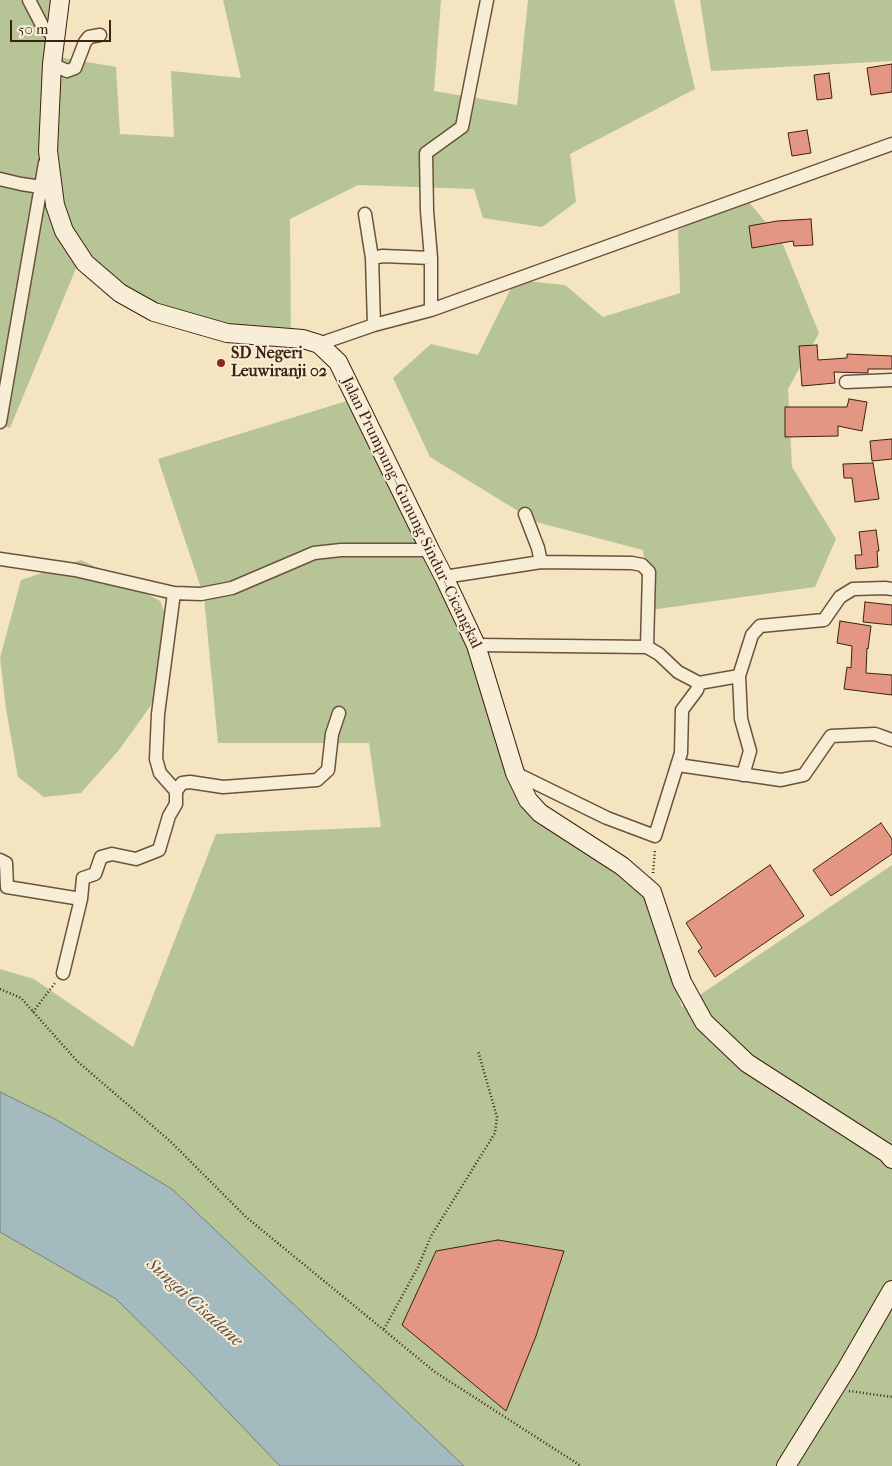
<!DOCTYPE html>
<meta charset="utf-8">
<style>
body{margin:0}
#map{position:relative;width:892px;height:1466px;overflow:hidden;background:#f5e4c0;font-family:"IM FELL French Canon",serif}
canvas{display:block}
.scale{position:absolute;left:10px;top:20px;width:101px;height:22px;box-sizing:border-box;border:2px solid #3d2111;border-top:0;padding-left:6px;font-size:15px;line-height:18px;white-space:nowrap;color:#3d2111;-webkit-text-stroke:4px #f8edd6;paint-order:stroke}
</style>
<div id="map">
<canvas width="892" height="1466"></canvas>
<div class="scale">50 m</div>
</div>
<script>
const c = document.querySelector('canvas').getContext('2d');
c.lineJoin = 'round';
function fill(path, color) {
  c.fillStyle = color;
  c.fill(path, 'evenodd');
}
function poly(rows) {
  const path = new Path2D();
  for (const r of rows) {
    path.moveTo(r[0], r[1]);
    for (let i = 2; i < r.length; i += 2) path.lineTo(r[i], r[i + 1]);
  }
  return path;
}
function trace(path, color, width, dash) {
  c.strokeStyle = color;
  c.lineWidth = width;
  c.lineCap = dash ? 'butt' : 'round';
  c.setLineDash(dash || []);
  c.stroke(path);
}
function drawText(font, color, halo, rows, align = 'center') {
  c.font = font + ' "IM FELL French Canon",serif';
  c.lineWidth = 4;
  c.setLineDash([]);
  c.textBaseline = 'middle';
  c.strokeStyle = halo;
  c.fillStyle = color;
  for (const [text, x, y, turn = 0] of rows) {
    c.save();
    c.translate(x, y);
    c.rotate((+turn || 0) * Math.PI / 180);
    c.textAlign = isNaN(turn) ? turn : align;
    if (halo) c.strokeText(text, 0, 0);
    c.fillText(text, 0, 0);
    c.restore();
  }
}
fill(poly([
 [0,0,57,0,47,55,116,67,120,134,174,137,171,71,241,78,223,0,441,0,434,91,517,105,528,0,674,0,695,89,570,154,576,202,542,227,483,218,474,189,358,185,290,219,291,342,167,324,109,297,77,266,10,428,0,425],
 [700,0,892,0,892,61,711,71],
 [743,195,782,242,819,333,788,389,792,467,836,539,815,587,650,610,643,550,536,522,430,457,393,378,431,344,478,355,515,280,565,285,603,317,680,293,678,230],
 [350,400,462,624,523,797,618,857,648,902,682,1007,892,865,892,1466,464,1466,172,1189,55,1119,0,1092,0,969,34,979,133,1047,216,834,381,827,369,743,218,743,204,597,158,459],
 [81,560,120,579,160,601,175,640,157,697,119,750,81,793,44,797,18,777,6,709,0,658,21,580],
 [0,1232,116,1299,187,1369,280,1466,0,1466]
]), '#b7c596');
const water = poly([
 [0,1092,55,1119,172,1189,464,1466,280,1466,187,1369,116,1299,0,1232,0,1092]
]);
fill(water, '#a3bbbe');
trace(water, '#7a7d79', 1);
const building = poly([
 [892,64,892,92,871,95,867,68,892,64],
 [829,73,832,98,817,100,814,75,829,73],
 [807,130,811,153,792,156,788,133,807,130],
 [811,219,813,245,794,246,793,241,752,248,749,226,777,221,811,219],
 [817,345,818,360,847,358,847,354,892,356,892,369,868,369,868,373,834,372,835,383,802,386,799,346,817,345],
 [849,399,867,402,862,431,838,426,838,436,785,437,785,407,847,407,849,399],
 [892,439,892,459,872,461,870,441,892,439],
 [873,463,879,499,855,502,852,478,844,478,843,464,873,463],
 [876,530,879,551,877,551,878,567,856,569,855,555,862,555,859,532,876,530],
 [865,602,892,605,892,625,863,622,865,602],
 [840,621,871,626,868,649,867,648,866,673,892,675,892,695,844,689,847,667,851,668,852,646,837,643,840,621],
 [881,823,892,839,892,854,831,896,813,870,881,823],
 [770,865,804,916,715,977,698,951,702,948,686,923,770,865],
 [498,1240,564,1251,536,1336,506,1411,402,1325,436,1251,498,1240]
]);
fill(building, '#e39682');
trace(building, '#3d2111', 1);
const street = poly([
 [29,0,43,27,55,37],
 [52,64,67,71,75,68,85,42,89,37,100,35],
 [0,179,21,184,41,187],
 [365,214,372,258,374,325],
 [372,258,383,256,431,258],
 [431,310,431,258,427,211,426,153,462,127,487,0],
 [319,344,374,325,431,310,892,144],
 [846,382,892,380],
 [0,422,45,163],
 [0,559,75,570,174,593,201,594,232,588,314,553,341,550,430,550],
 [541,562,632,563,642,565,649,572,647,647],
 [444,577,541,562,538,548,525,514],
 [174,593,158,714,156,759,160,773,176,791],
 [476,645,647,647,659,654,678,672,699,683,739,676,752,635,760,626,824,620,840,597,853,589,885,588,892,589],
 [739,676,741,719,750,751,743,775],
 [678,765,781,780,804,775,831,736,875,734,892,740],
 [515,773,607,818,655,836,681,753,682,710,697,690,699,683],
 [0,860,6,863,7,887,81,899,63,973],
 [81,899,83,878,95,874,101,857,112,854,136,859,159,850,169,816,176,804,176,791,182,783,190,782,223,787,317,780,328,770,332,734,339,713]
]);
const secondary = poly([
 [60,0,52,64,48,151,55,205,64,231,85,263,120,293,154,312,227,333,303,339,319,344,338,362,430,550,444,577,476,645,515,773,528,800,540,813,622,866,652,892,682,982,704,1022,747,1063,887,1153,892,1159],
 [786,1466,847,1368,892,1290]
]);
trace(street, '#6b523d', 15);
trace(secondary, '#3d2111', 20);
trace(poly([
 [653,873,655,849],
 [0,989,21,998,77,1061,170,1141,246,1217,435,1372,581,1466],
 [33,1012,55,983],
 [384,1329,418,1267,431,1236,495,1133,497,1117,478,1051],
 [849,1391,892,1397]
]), '#3d2111', 2.5, [1, 2.5]);
trace(street, '#f8edd6', 12);
trace(secondary, '#f8edd6', 18);
for (const [x, y, r, color] of [
 [221,363,5,"#8f2418"]
]) {
  const dot = new Path2D();
  dot.arc(x, y, r, 0, 2 * Math.PI);
  c.fillStyle = color;
  c.fill(dot);
  trace(dot, '#f8edd6', 2);
}
drawText('bold 16px', '#3d2111', '#f8edd6', [
 ["SD Negeri",231,354],
 ["Leuwiranji 02",231,372]
], 'left');
drawText('16px', '#3d2111', '#f8edd6', [
 ["Jalan Prumpung–Gunung Sindur–Cicangkal",411,513,64]
]);
drawText('italic 18px', '#5c4f45', '#f8edd6', [
 ["Sungai Cisadane",194,1303,42]
]);
</script>
